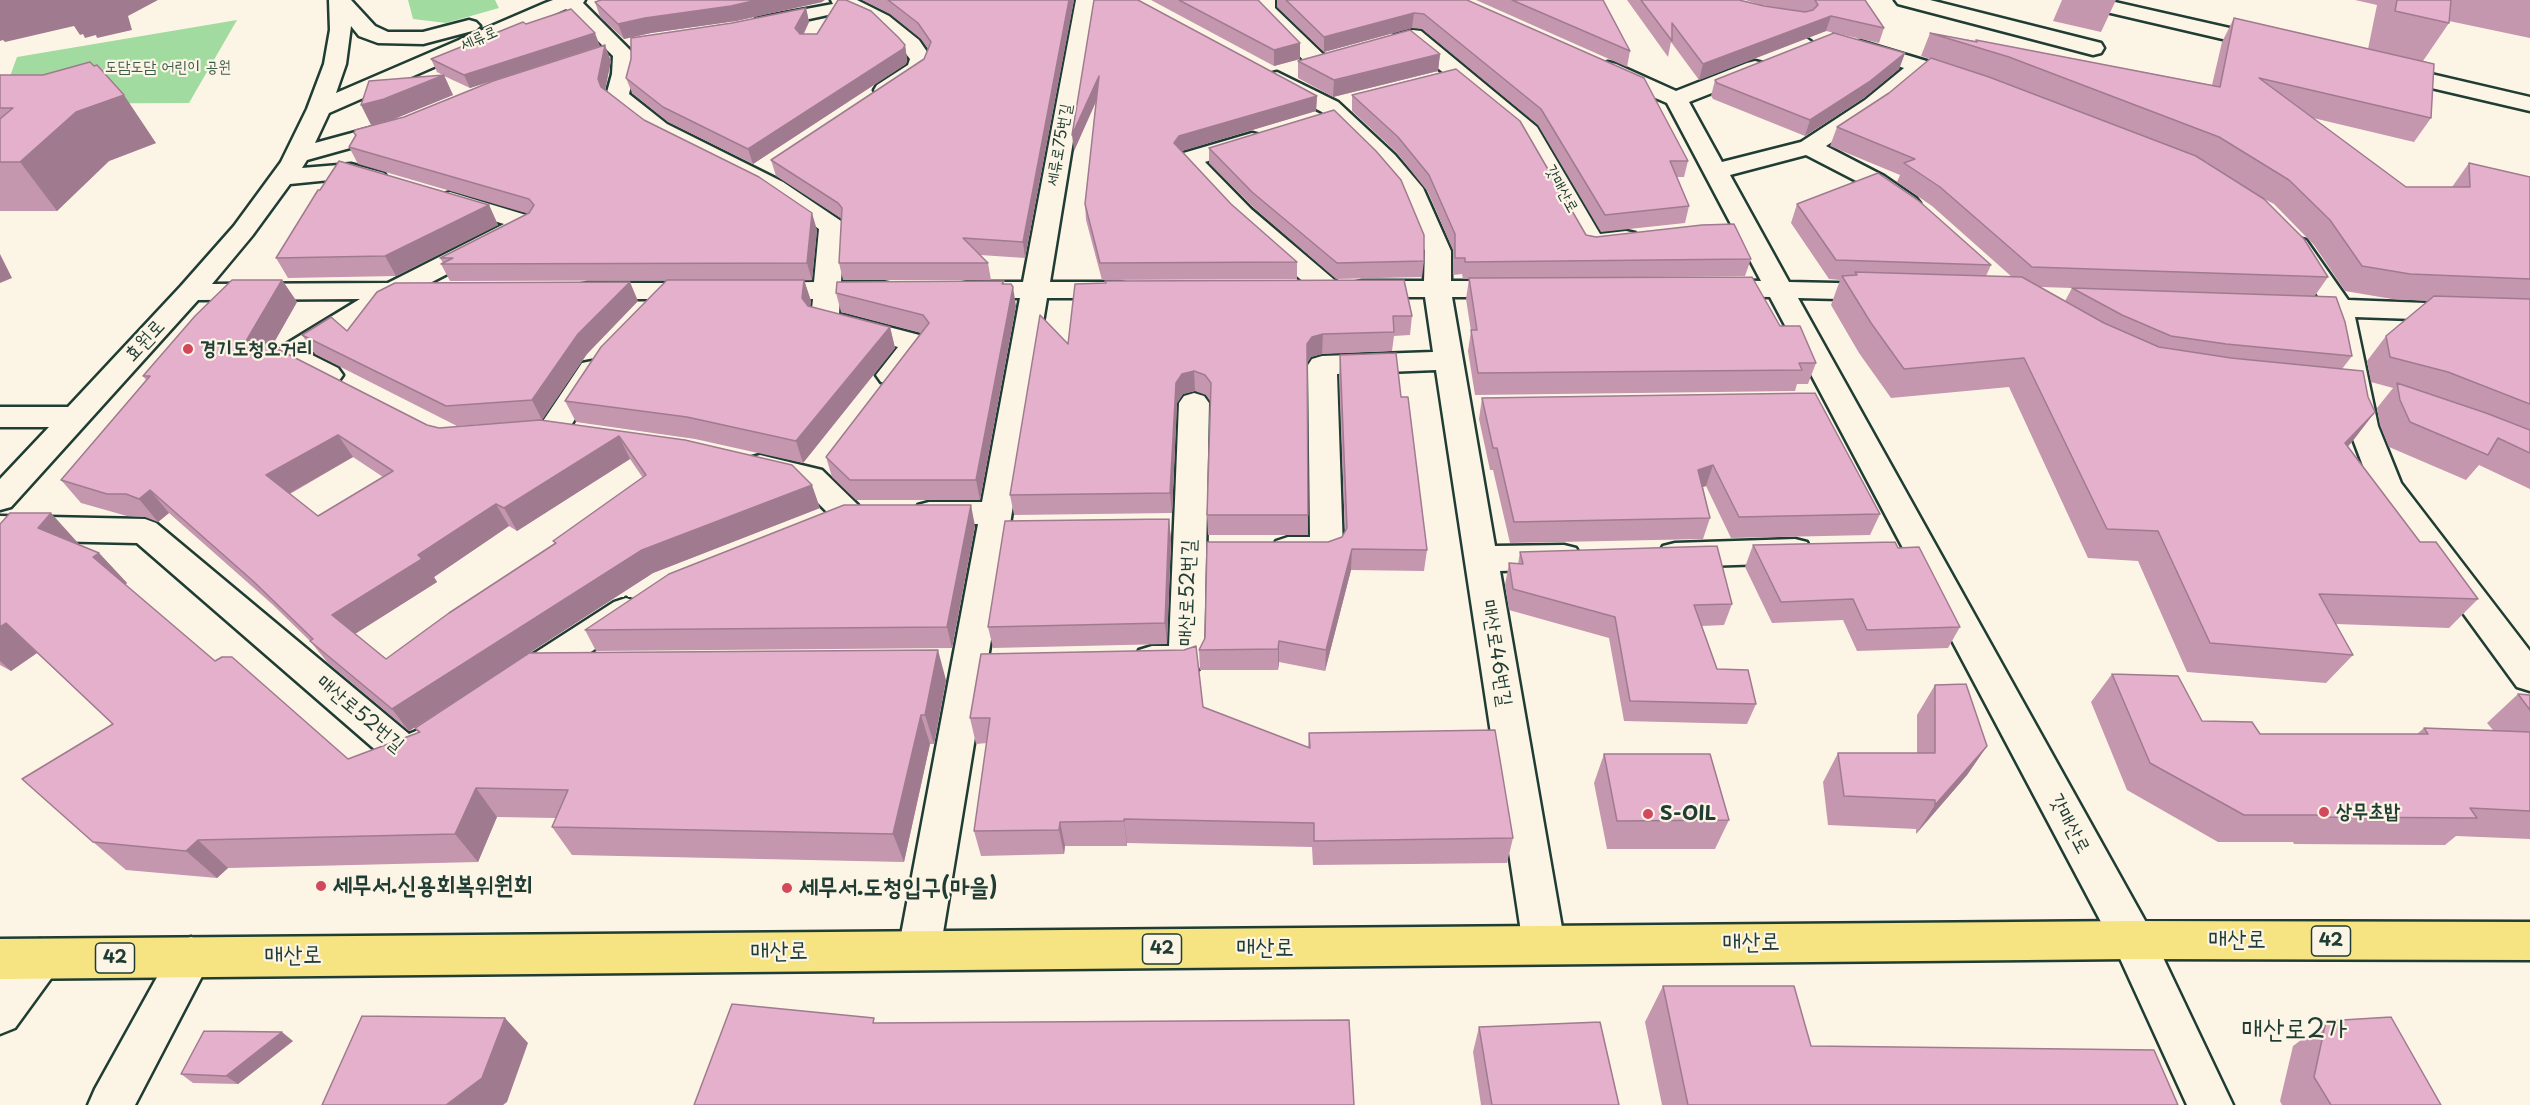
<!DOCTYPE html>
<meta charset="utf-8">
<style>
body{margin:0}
canvas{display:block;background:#fcf5e5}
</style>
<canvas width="2530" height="1105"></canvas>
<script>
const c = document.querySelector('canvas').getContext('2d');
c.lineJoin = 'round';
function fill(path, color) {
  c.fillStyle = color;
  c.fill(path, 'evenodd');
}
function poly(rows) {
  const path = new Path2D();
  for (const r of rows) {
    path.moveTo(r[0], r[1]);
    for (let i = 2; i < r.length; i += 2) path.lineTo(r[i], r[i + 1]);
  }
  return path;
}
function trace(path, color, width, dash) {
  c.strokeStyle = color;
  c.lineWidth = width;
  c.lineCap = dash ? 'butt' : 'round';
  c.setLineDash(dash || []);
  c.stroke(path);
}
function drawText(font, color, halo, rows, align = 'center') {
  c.font = font + ' "Playpen Sans","Poor Story",sans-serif';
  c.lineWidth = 4.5;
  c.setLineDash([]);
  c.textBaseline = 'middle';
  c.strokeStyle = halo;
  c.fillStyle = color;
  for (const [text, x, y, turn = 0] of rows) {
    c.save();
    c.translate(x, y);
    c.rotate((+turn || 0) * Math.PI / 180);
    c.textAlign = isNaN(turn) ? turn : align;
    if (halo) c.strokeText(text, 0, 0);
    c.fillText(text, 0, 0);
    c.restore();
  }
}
fill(poly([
 [408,0,495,0,499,8,446,23,413,19],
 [237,20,189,103,0,104,17,57]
]), '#a1dba0');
const minor = poly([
 [329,0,351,0,375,26,388,32,423,32,469,20,476,22,480,26,476,30,423,44,378,43,359,36,351,26,346,64,336,93,545,3,553,0,585,0,583,3,635,55,634,74,629,94,667,124,783,182,841,221,845,226,841,282,882,282,892,284,896,290,892,296,882,298,840,298,839,314,927,337,931,343,901,382,891,384,881,382,876,375,898,347,815,325,811,319,813,299,762,299,752,297,748,291,752,285,762,283,814,282,819,229,765,192,651,134,609,101,606,96,612,74,613,56,566,9,329,113,315,143,396,121,404,123,408,128,404,133,307,160,302,168,351,164,384,173,387,178,384,183,375,185,350,178,290,184,252,236,212,284,388,283,504,224,441,205,437,200,441,195,450,192,536,218,540,223,536,228,428,284,433,285,437,291,433,297,399,299,310,354,338,368,343,375,338,382,328,384,278,361,274,355,278,349,360,299,198,300,11,507,0,510,0,479,49,427,0,427,0,407,68,407,181,286,234,226,281,162,307,109,324,64,330,30,329,0],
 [831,0,857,0,889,16,919,40,932,59,926,73,893,95,885,97,877,95,874,90,877,85,908,65,910,59,903,50,875,24,839,7,840,9,837,13,763,29,756,27,752,23,756,19,763,17,833,4,831,0],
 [1076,0,1096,0,1050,282,1119,282,1129,284,1133,290,1129,296,1119,298,1047,298,940,951,934,965,919,970,904,965,898,951,978,524,929,524,918,521,913,513,918,505,929,502,982,502,1020,298,969,298,959,296,955,290,959,284,969,282,1023,282,1076,0],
 [1255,0,1275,0,1275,8,1327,58,1330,63,1327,68,1319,70,1311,68,1258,13,1255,9,1255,0],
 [1776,0,1797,0,1813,22,1835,34,1838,39,1835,44,1827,45,1819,44,1799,30,1776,0],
 [1895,0,1930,0,2101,43,2104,48,2101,53,2093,55,1898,4,1895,0],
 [2069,0,2106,0,2278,39,2281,44,2278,49,2270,50,2072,4,2069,0],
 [1413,30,1421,31,1537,127,1600,234,1626,231,1635,233,1639,239,1635,245,1592,251,1583,249,1519,136,1409,44,1395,44,1392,39,1395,34,1413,30],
 [1860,41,1973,75,1976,80,1973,85,1965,87,1924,74,1881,110,1826,146,1884,176,1916,198,1920,203,1916,208,1907,211,1898,208,1866,186,1806,155,1730,175,1789,282,1881,284,1891,286,1895,292,1891,298,1881,300,1798,298,2148,926,2233,1105,2187,1105,2118,954,1770,297,1713,296,1703,294,1699,288,1703,282,1713,280,1761,281,1667,103,1600,74,1597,69,1600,64,1608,62,1616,64,1676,91,1747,63,1755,61,1763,63,1766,68,1763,73,1689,102,1722,162,1801,142,1865,100,1904,68,1852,52,1849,47,1852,42,1860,41],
 [2388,64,2530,97,2530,111,2380,76,2377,71,2380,66,2388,64],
 [1277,72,1338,102,1395,155,1423,188,1451,251,1451,281,1512,281,1522,283,1526,289,1522,295,1512,297,1452,297,1495,546,1564,545,1576,548,1581,557,1576,566,1564,569,1500,571,1565,945,1559,959,1544,964,1529,959,1523,945,1436,370,1337,374,1343,549,1339,557,1327,561,1288,561,1276,557,1272,549,1276,541,1288,537,1310,537,1308,365,1312,359,1322,356,1433,352,1425,297,1362,297,1352,295,1348,289,1352,283,1362,281,1424,281,1425,251,1402,195,1377,165,1322,112,1269,84,1266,79,1269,74,1277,72],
 [1252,133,1260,135,1264,140,1260,145,1205,162,1251,209,1338,283,1342,289,1338,295,1328,297,1318,295,1233,219,1177,159,1180,154,1252,133],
 [2297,238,2306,240,2348,300,2530,307,2530,323,2355,317,2378,426,2401,483,2530,651,2530,691,2517,687,2371,487,2348,426,2327,316,2295,315,2285,313,2281,307,2285,301,2295,299,2320,299,2284,246,2288,240,2297,238],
 [588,283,702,283,712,285,716,291,712,297,702,299,588,299,578,297,574,291,578,285,588,283],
 [592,361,602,363,606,370,563,438,552,441,541,438,537,431,541,424,582,363,592,361],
 [1194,393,1204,396,1209,403,1204,659,1199,669,1186,673,1152,674,1139,670,1134,660,1139,650,1152,646,1169,646,1179,403,1184,396,1194,393],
 [760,455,822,470,858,505,863,513,858,521,847,524,836,521,801,486,749,474,744,466,749,458,760,455],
 [0,516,145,519,156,523,409,734,430,725,443,729,449,740,443,751,420,766,407,771,394,766,137,543,0,540,0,516],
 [1795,539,1807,542,1811,551,1807,560,1795,563,1675,567,1663,564,1658,555,1663,546,1675,543,1795,539],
 [626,598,638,602,643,611,638,620,539,687,526,691,513,687,508,677,513,667,614,602,626,598],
 [191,937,206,943,212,957,135,1105,88,1105,95,1089,176,943,191,937],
 [40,939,55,945,61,959,55,973,15,1028,0,1034,0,978,25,945,40,939]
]);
const major = poly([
 [2133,921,2530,922,2530,960,2133,959,0,979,0,939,2133,921]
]);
trace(minor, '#1f3d34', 5);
trace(major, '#1f3d34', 5);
fill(minor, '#fcf5e5');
fill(major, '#f6e381');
fill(poly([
 [862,0,1074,0,1025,258,980,255,988,263,991,280,843,280,839,263,842,219,776,176,771,160,924,59,928,49,921,39,890,14],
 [1094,0,1317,96,1316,111,1181,151,1231,204,1297,262,1297,279,1102,280,1086,220,1085,204,1096,102,1074,151],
 [1151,0,1258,0,1300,59,1274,66],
 [1277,0,1467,0,1688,161,1684,177,1677,177,1689,206,1685,223,1601,232,1538,125,1422,29,1412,28,1324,52,1277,7],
 [1476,0,1603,0,1630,51,1627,67],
 [1627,0,1739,0,1764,6,1785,9,1761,5,1745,0,1865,0,1884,28,1879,43,1826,31,1699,80,1671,42,1668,57],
 [2062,0,2116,0,2101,32,2053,21],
 [2355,0,2530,0,2530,38,2449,21,2449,23,2423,61,2431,118,2414,142,2313,118,2406,187,2452,187,2469,163,2530,177,2530,489,2479,465,2466,480,2389,447,2380,425,2377,408,2393,388,2371,382,2367,361,2386,336,2428,301,2392,299,2345,291,2314,245,2274,204,2264,199,2328,277,2314,297,2352,356,2342,369,2368,397,2375,412,2348,446,2420,542,2478,599,2449,628,2336,624,2353,655,2326,683,2187,672,2138,561,2088,558,2009,387,1891,398,1859,353,1831,305,1840,280,1829,279,1791,223,1797,204,1991,265,1986,276,2012,277,1932,206,1897,182,1900,175,1830,146,1837,127,1889,93,1930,59,1921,56,1930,33,1975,41,1976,40,2212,85,2222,42,2234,18,2368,49,2377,5],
 [2201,160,2205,161,2263,198],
 [2040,287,2072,288,2065,301],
 [595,2,822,2,736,21,651,33,624,39,600,17],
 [806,8,809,22,804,34,817,34,905,45,907,59,906,64,753,164,668,122,632,93,626,78,732,23],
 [526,24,600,46,470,88,444,76,453,95,394,119,371,125,443,75,437,72,431,59],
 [1905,53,1899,69,1864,98,1805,136,1713,99,1711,96,1715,80],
 [1440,54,1438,71,1333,97,1298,78,1298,61],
 [611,61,605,89,644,120,817,230,812,280,450,281,441,264,443,263,440,258,529,214,358,164,349,147,355,136,354,133],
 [0,75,156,143,109,161,57,211,0,211],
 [1352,95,1586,235,1751,259,1745,276,1540,278,1780,326,1816,363,1808,384,1797,384,1795,391,1475,395,1468,351,1471,331,1466,299,1469,279,1463,279,1462,274,1453,275,1453,250,1428,192,1397,153,1352,111],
 [1209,148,1424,261,1422,277,1336,279,1253,207,1209,163],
 [489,205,498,225,396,276,288,278,276,258],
 [282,280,297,302,272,346,427,425,439,428,685,440,820,508,653,573,529,653,946,680,934,744,930,744,904,862,572,855,552,827,556,818,497,817,478,862,228,868,217,878,126,870,93,842,112,724,37,653,11,671,0,665,0,524,79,544,99,553,127,583,125,585,215,661,348,759,418,733,415,728,483,683,409,731,328,663,310,641,272,604,169,513,158,522,145,517,127,516,81,503,61,480,146,380,143,376],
 [353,457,383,477,318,516,290,494],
 [630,459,643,478,553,541,555,543,386,659,355,634,437,582,434,577,509,526,517,531],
 [804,280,811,301,810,307,890,327,895,348,803,463,695,439,576,422,565,401],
 [1004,281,1004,284,1016,306,980,500,856,500,832,477,826,457,921,333,841,312,836,293],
 [1106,283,1412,316,1410,335,1394,336,1392,351,1322,354,1311,357,1307,363,1308,535,1208,535,1207,515,1210,401,1206,395,1195,391,1183,394,1177,403,1172,513,1014,515,1010,495,1068,344],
 [638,301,587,354,542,420,457,426,315,354,302,335,347,331],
 [1340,355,1401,397,1427,550,1424,571,1351,570,1325,671,1279,662,1278,670,1200,670,1199,650,1328,542,1342,537,1345,532,1339,376],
 [1482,398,1880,514,1870,535,1731,538,1706,486,1703,487,1710,518,1703,539,1510,543,1493,470,1490,470,1479,419],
 [1169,519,1171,540,1167,644,993,648,988,627],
 [975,526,952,648,596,651,585,630],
 [1753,545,1898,548,1960,627,1948,648,1857,651,1843,620,1772,623,1745,567],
 [1520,552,1732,604,1724,625,1702,626,1717,669,1756,704,1747,724,1624,721,1609,638,1509,610,1505,585,1509,563,1518,564],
 [2112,674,2202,721,2260,734,2417,734,2424,728,2493,730,2487,723,2518,694,2530,695,2530,839,2456,836,2445,845,2294,844,2293,842,2218,842,2127,790,2091,702],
 [1935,685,1987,746,1967,775,1916,834,1916,829,1828,825,1823,782,1838,753,1917,753,1917,715],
 [1203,707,1308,748,1309,733,1513,838,1507,863,1313,865,1312,847,1127,843,1127,846,1065,846,1064,854,981,856,974,831,987,743,976,744,970,718],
 [1604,754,1729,820,1715,849,1607,849,1594,783],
 [1663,986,1811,1046,2178,1105,1662,1105,1645,1022],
 [2326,1021,2441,1105,2282,1105,2280,1101,2293,1046],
 [1479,1027,1619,1105,1481,1105,1473,1052],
 [293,1041,238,1084,193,1083,181,1074]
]), '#c497af');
fill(poly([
 [0,0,158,0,128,16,132,30,97,38,96,35,85,38,83,34,80,35,74,26,5,42,3,40,0,41],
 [757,0,825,0,822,2,736,21,651,33,624,39,618,24,645,18],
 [1069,0,1074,0,1025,258,1023,242],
 [806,8,809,22,799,42,795,28],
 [1414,13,1412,28,1324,52,1324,37],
 [1831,16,1826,31,1699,80,1703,64],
 [595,33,600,46,470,88,464,75],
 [1300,43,1300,59,1274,66,1274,50],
 [605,45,611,61,604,95,598,79],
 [905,45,907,59,906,64,753,164,748,149],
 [1905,53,1899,69,1864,98,1805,136,1810,120],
 [1440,54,1438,71,1333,97,1334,80],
 [444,75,453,95,394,119,371,125,361,105],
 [1099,76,1100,92,1074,151,1072,135],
 [124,95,156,143,109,161,57,211,20,162,76,112],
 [1317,96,1316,111,1179,152,1174,143,1179,136],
 [489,205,498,225,396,276,385,256],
 [812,213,817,230,812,280,807,263],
 [0,254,12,278,0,283],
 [282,280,297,302,255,376,239,353],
 [804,280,811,301,809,319,802,298],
 [630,282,638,301,587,354,542,420,532,400,578,334],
 [1013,287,1016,306,980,500,976,480],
 [890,327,895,348,803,463,796,441],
 [1323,334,1322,354,1311,357,1306,364,1307,344,1312,337],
 [1194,371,1195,391,1183,394,1177,403,1172,513,1170,493,1176,383,1182,374],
 [2375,412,2352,442,2322,473,2345,443],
 [338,435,353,457,283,497,266,475],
 [619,436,630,459,517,531,504,508],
 [1713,465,1706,486,1691,491,1698,470],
 [812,485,820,508,653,573,409,731,392,709,642,550],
 [150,490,169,513,158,522,139,499],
 [496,504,509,526,434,577,437,582,350,637,332,615,418,555],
 [971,505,975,526,952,648,947,627],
 [51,513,79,544,67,558,38,528],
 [1169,519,1171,540,1167,644,1165,623],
 [1352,549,1351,570,1325,671,1326,650],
 [99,553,127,583,121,588,93,557],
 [6,623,37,653,11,671,0,661,0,627],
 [1279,641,1279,662,1278,670,1278,649],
 [938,650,946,680,934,744,925,715],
 [921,715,930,744,904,862,893,834],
 [1987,746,1967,775,1916,834,1935,805],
 [476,788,497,817,478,862,455,834],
 [1124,819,1127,843,1127,846,1124,821],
 [1060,822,1065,846,1064,854,1059,830],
 [198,840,228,868,217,878,186,851],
 [505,1018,528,1043,507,1102,503,1105,446,1105],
 [282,1032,293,1041,238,1084,226,1076]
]), '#a07b8f');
const building = poly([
 [601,0,757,0,731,6,645,18,618,24,595,2,601,0],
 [838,0,846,0,871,11,898,37,905,45,903,49,748,149,663,107,626,78,631,59,631,38,732,23,806,8,795,28,800,34,817,34,838,0],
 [888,0,1069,0,1023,242,963,238,988,263,839,263,842,208,838,203,771,160,924,59,931,42,918,23,888,0],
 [1094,0,1138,0,1317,96,1179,136,1174,143,1231,204,1297,262,1100,263,1085,204,1099,76,1072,135,1094,0],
 [1179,0,1258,0,1300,43,1274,50,1179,0],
 [1286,0,1467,0,1644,78,1688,161,1670,161,1689,206,1605,215,1541,109,1424,14,1414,13,1324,37,1286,0],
 [1512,0,1603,0,1630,51,1512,0],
 [1641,0,1739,0,1764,6,1805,12,1813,10,1818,5,1815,0,1865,0,1884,28,1831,16,1703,64,1672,23,1672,41,1641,0],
 [2397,0,2451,0,2449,23,2395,11,2397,0],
 [571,9,595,33,464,75,431,59,523,22,526,24,571,9],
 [2234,18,2434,64,2431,118,2259,78,2406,187,2470,187,2469,163,2530,177,2530,279,2410,274,2362,266,2330,220,2289,180,2219,137,2009,57,1930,33,1977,42,1976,40,2220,87,2234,18],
 [1410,30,1440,54,1334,80,1298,61,1410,30],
 [1834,33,1905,53,1869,82,1810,120,1717,83,1715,80,1834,33],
 [605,45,598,79,601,87,644,120,759,177,812,213,807,263,441,264,453,258,440,258,529,213,534,205,529,199,349,147,356,135,354,133,355,130,404,117,493,81,605,45],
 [1931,58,1989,77,2196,156,2264,199,2304,239,2328,277,2032,267,1940,187,1904,163,1915,159,1837,127,1889,93,1931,58],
 [90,62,94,66,97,65,124,95,76,112,20,162,0,162,0,119,13,108,0,108,0,75,43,75,90,62],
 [1456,69,1520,121,1586,235,1596,237,1702,225,1734,224,1751,259,1465,262,1465,258,1455,258,1455,234,1429,175,1398,137,1352,95,1456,69],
 [444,75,384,99,361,105,369,81,444,75],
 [1334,110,1376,151,1401,180,1424,235,1424,261,1337,263,1252,192,1209,148,1334,110],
 [339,161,489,205,385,256,276,258,318,190,320,190,339,161],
 [1878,173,1919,201,1991,265,1836,260,1797,204,1878,173],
 [1855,272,2022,277,2104,323,2159,347,2231,358,2363,371,2368,397,2375,412,2345,443,2420,542,2436,542,2478,599,2319,594,2353,655,2210,643,2158,531,2107,529,2024,358,1904,369,1871,323,1842,276,1857,275,1855,272],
 [1752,277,1780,326,1800,326,1816,363,1799,363,1802,370,1478,373,1471,330,1477,330,1469,278,1752,277],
 [232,280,282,280,239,353,264,342,427,425,439,428,540,420,685,440,792,465,812,485,642,550,392,709,310,641,313,639,253,581,150,490,139,499,126,494,107,494,61,480,150,376,143,376,195,316,232,280],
 [338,435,393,471,318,516,266,475,338,435],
 [619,436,646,475,553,541,556,543,449,613,386,659,332,615,422,559,418,555,496,504,504,508,619,436],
 [667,280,804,280,802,298,808,306,890,327,796,441,687,417,565,401,601,347,667,280],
 [1404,280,1412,316,1393,316,1394,332,1323,334,1312,337,1307,344,1308,515,1207,515,1211,383,1205,375,1194,371,1182,374,1176,383,1170,493,1010,495,1040,315,1068,344,1075,284,1106,283,1105,281,1404,280],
 [1004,281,1002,284,1011,284,1013,287,976,480,850,480,826,457,929,323,923,315,836,293,837,282,1004,281],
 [630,282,578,334,532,400,446,406,302,335,331,317,347,331,377,292,395,283,630,282],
 [2072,288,2336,297,2345,322,2352,356,2226,344,2171,336,2122,315,2072,288],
 [2434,296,2530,299,2530,404,2448,372,2390,357,2386,336,2434,296],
 [1396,353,1401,397,1408,397,1427,550,1352,549,1326,650,1279,641,1278,649,1199,650,1205,638,1207,542,1328,542,1342,537,1347,528,1340,355,1396,353],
 [2397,383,2486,413,2530,430,2530,453,2498,438,2488,455,2410,422,2400,400,2397,383],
 [1815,393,1880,514,1739,517,1713,465,1698,470,1710,518,1514,522,1497,448,1493,448,1482,398,1815,393],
 [844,505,971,505,947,627,585,630,669,574,844,505],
 [10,513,51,513,38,528,99,553,93,557,215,661,222,657,232,657,348,759,420,732,415,728,529,653,938,650,925,715,921,715,893,834,552,827,568,790,476,788,455,834,198,840,186,851,93,842,22,779,113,724,6,623,0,627,0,524,10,513],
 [1169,519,1165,623,988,627,1005,521,1169,519],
 [1895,542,1898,548,1919,547,1960,627,1867,630,1853,599,1781,602,1753,545,1895,542],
 [1717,546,1732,604,1694,605,1717,669,1748,670,1756,704,1630,701,1615,617,1513,589,1509,563,1523,564,1520,552,1717,546],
 [1196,646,1203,707,1310,748,1309,733,1495,730,1513,838,1314,841,1314,823,1124,819,1124,821,1060,822,1059,830,974,831,990,718,970,718,981,654,1184,650,1196,646],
 [2112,674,2178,676,2202,721,2252,722,2260,734,2428,734,2424,728,2530,732,2530,811,2470,808,2477,818,2323,817,2321,815,2244,815,2150,763,2112,674],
 [1966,684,1987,746,1935,805,1935,800,1844,796,1838,753,1935,753,1935,685,1966,684],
 [2518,694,2530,695,2530,710,2518,694],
 [1604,754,1710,754,1729,820,1617,821,1604,754],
 [1663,986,1794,986,1811,1046,2154,1050,2178,1105,1688,1105,1663,986],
 [732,1004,874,1018,873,1023,1349,1020,1354,1105,694,1105,732,1004],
 [362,1016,505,1018,482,1078,446,1105,322,1105,362,1016],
 [2391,1017,2441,1105,2331,1105,2314,1077,2326,1021,2391,1017],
 [1600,1022,1619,1105,1492,1105,1479,1027,1600,1022],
 [204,1031,282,1032,226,1076,181,1074,204,1031]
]);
fill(building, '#e4b0cc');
trace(building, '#a07b8f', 1.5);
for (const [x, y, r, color] of [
 [188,349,6,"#d1495b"],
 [2324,812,6,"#d1495b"],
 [1648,814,6,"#d1495b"],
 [321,886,6,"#d1495b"],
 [787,888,6,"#d1495b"]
]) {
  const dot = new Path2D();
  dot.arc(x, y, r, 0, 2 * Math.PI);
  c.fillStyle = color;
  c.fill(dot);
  trace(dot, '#fcf5e5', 2);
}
drawText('16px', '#1f3d34', '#fcf5e5', [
 ["세류로",479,39,-24],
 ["세류로75번길",1060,145,-80],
 ["갓매산로",1561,189,61]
]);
drawText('16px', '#395d4a', '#fcf5e5', [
 ["도담도담 어린이 공원",168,68]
]);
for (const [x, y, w] of [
 [2331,941,39],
 [1162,949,39],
 [115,958,39]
]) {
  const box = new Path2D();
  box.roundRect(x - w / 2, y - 15, w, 30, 4.5);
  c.fillStyle = '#fcf5e5';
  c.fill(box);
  trace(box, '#1f3d34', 1.5);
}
drawText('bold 18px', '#1f3d34', null, [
 ["42",2331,941],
 ["42",1162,949],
 ["42",115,958]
]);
drawText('20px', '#1f3d34', '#fcf5e5', [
 ["효원로",145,341,-47],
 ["매산로52번길",1188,593,-88],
 ["매산로46번길",1496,653,81],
 ["매산로52번길",360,714,40],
 ["갓매산로",2069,824,62]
]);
drawText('bold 20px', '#1f3d34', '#fcf5e5', [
 ["경기도청오거리",200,349],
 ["상무초밥",2336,812],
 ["S-OIL",1660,814]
], 'left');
drawText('bold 24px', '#1f3d34', '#fcf5e5', [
 ["세무서.신용회복위원회",333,886],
 ["세무서.도청입구(마을)",799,888]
], 'left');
drawText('24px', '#1f3d34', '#fcf5e5', [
 ["매산로",2237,940],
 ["매산로",1751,943,-1],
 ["매산로",1265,948],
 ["매산로",779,952,-1],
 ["매산로",293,956,-1]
]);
drawText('27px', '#1f3d34', '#fcf5e5', [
 ["매산로2가",2294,1031]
]);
</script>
